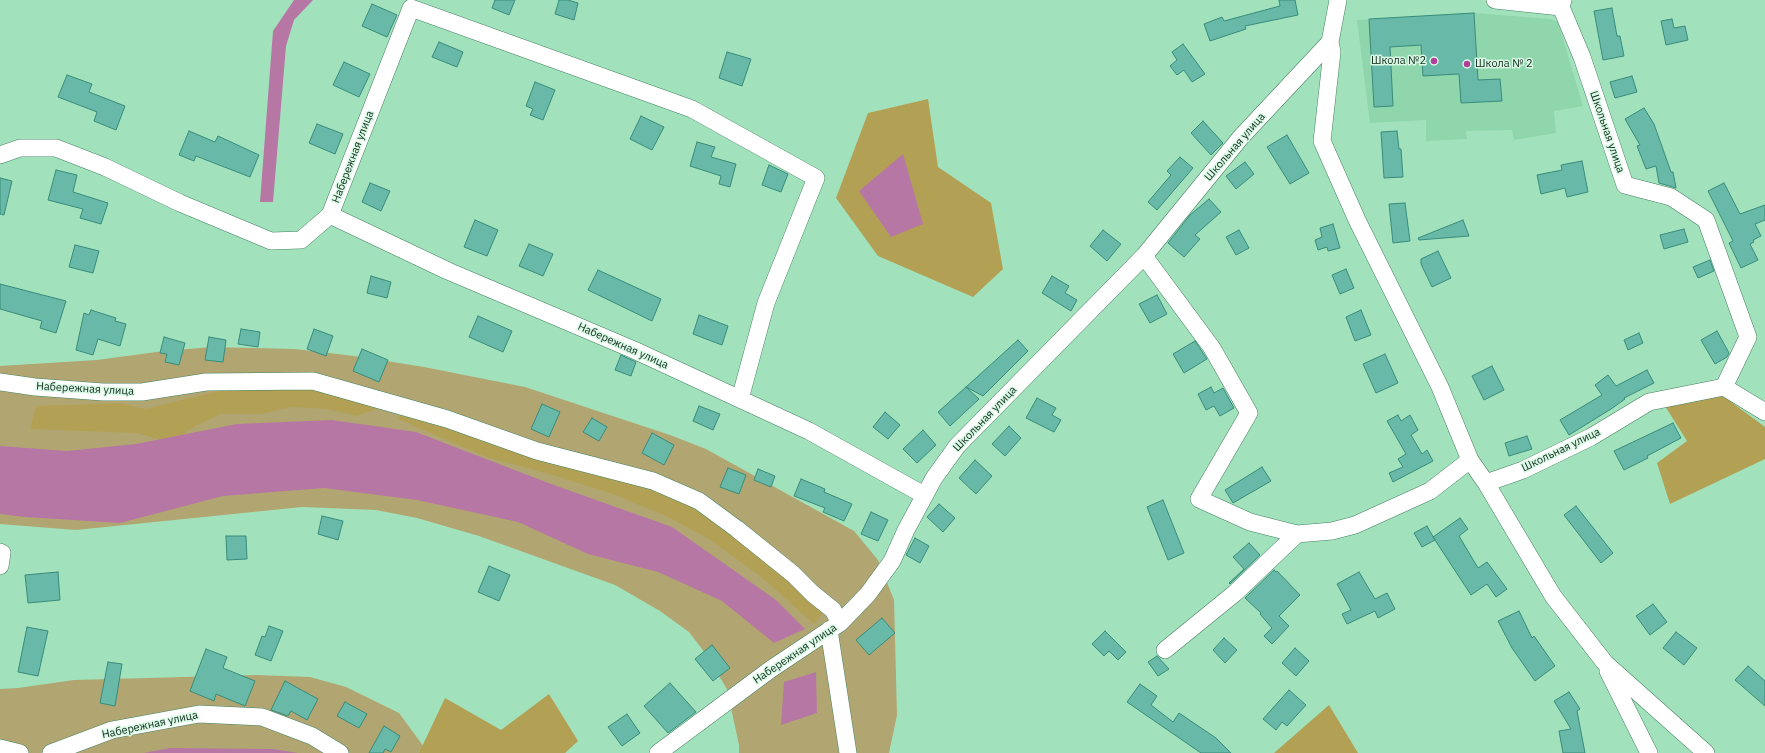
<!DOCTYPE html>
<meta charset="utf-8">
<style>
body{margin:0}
canvas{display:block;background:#a1e1bb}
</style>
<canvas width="1765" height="753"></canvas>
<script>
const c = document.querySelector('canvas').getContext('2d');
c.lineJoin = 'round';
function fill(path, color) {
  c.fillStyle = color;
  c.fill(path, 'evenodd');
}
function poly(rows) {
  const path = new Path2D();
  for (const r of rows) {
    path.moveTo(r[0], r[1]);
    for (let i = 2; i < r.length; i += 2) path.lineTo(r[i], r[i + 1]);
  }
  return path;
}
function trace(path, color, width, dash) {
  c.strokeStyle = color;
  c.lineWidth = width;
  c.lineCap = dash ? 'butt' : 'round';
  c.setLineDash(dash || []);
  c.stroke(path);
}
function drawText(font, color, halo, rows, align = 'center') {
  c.font = font + ' "IBM Plex Sans",sans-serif';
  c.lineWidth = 3;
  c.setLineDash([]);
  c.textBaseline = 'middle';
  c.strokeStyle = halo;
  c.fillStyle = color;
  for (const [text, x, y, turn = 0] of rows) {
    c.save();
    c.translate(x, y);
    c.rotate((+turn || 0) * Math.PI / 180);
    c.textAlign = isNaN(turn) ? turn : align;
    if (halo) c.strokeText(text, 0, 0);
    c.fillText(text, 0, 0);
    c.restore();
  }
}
fill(poly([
 [1474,13,1550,19,1558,22,1583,106,1554,111,1556,133,1514,140,1512,130,1466,131,1467,139,1426,141,1426,120,1370,123,1357,20]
]), '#8fd6ac');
fill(poly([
 [212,347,295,349,354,356,424,367,525,387,670,435,706,449,854,531,878,560,894,600,897,715,889,753,739,753,739,745,727,689,705,653,689,632,660,611,615,585,479,536,417,518,376,510,302,507,76,530,0,524,0,366,97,360,164,351],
 [257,675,310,677,346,687,399,713,424,747,425,753,0,753,0,689,18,688,74,680]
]), '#b1a671');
fill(poly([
 [928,99,938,167,991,203,1003,269,973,297,878,256,836,198,868,113],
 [256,382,317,387,384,406,357,416,327,409,291,407,261,414,220,414,188,430,178,445,137,433,30,429,36,406,119,403,145,409],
 [1719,393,1765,427,1765,459,1670,504,1657,463,1687,441,1665,406],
 [409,410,677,499,709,517,786,575,823,613,814,624,759,575,709,539,666,516,615,495,553,475,486,457,396,418],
 [549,694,578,741,565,753,419,753,445,698,501,730],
 [1329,705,1358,753,1274,753]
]), '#b2a154');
fill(poly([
 [294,0,313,0,294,20,286,46,273,202,260,202,273,31],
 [903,154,923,224,891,237,859,191],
 [332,420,416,432,551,484,672,527,776,600,805,629,774,643,722,601,658,572,588,554,518,522,417,500,324,488,223,496,120,523,25,517,0,514,0,446,67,451,136,444,237,424],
 [816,672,817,713,781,725,784,682],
 [170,748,273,749,298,753,144,753]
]), '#b777a5');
const building = poly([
 [495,0,515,0,509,15,492,8,495,0],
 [559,0,568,0,578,3,574,20,555,14,559,0],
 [1279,0,1295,0,1298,15,1245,26,1246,29,1210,41,1204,24,1222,17,1224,21,1280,6,1279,0],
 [372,4,397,15,387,37,362,26,372,4],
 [1612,8,1617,36,1620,36,1624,56,1603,60,1594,11,1612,8],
 [1474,13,1478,80,1500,79,1502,101,1461,103,1459,74,1423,76,1421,45,1390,47,1393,106,1374,107,1369,19,1474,13],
 [1672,19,1674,28,1685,26,1688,40,1666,45,1661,21,1672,19],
 [439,42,463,52,457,67,432,57,439,42],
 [1183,44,1205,74,1192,82,1184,70,1177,75,1170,66,1177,60,1172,52,1183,44],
 [727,52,751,59,742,86,719,78,727,52],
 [344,62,370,74,359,97,333,85,344,62],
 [67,75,92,84,89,92,125,106,116,130,94,121,97,112,58,97,67,75],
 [1632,76,1637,92,1615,98,1610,82,1632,76],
 [535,82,555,90,543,120,530,115,533,109,526,106,535,82],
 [1644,108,1654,124,1671,172,1673,172,1676,188,1659,183,1656,166,1646,169,1637,146,1640,145,1625,119,1644,108],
 [641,116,664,127,652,150,630,139,641,116],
 [1203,121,1223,143,1211,155,1191,133,1203,121],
 [317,124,343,134,335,154,309,143,317,124],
 [189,131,215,142,218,136,259,155,250,177,196,156,194,161,179,155,189,131],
 [1397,131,1399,149,1401,149,1403,177,1384,178,1381,132,1397,131],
 [1287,135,1309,173,1290,184,1267,147,1287,135],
 [697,142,715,147,711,157,736,164,730,187,719,184,721,176,690,166,697,142],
 [1180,157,1193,168,1157,210,1148,202,1171,175,1167,171,1180,157],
 [1582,161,1588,192,1567,197,1565,188,1541,194,1537,175,1562,170,1561,165,1582,161],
 [1245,162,1254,174,1236,189,1226,176,1245,162],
 [769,165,788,174,781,192,762,185,769,165],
 [56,170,77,175,73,192,108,203,101,224,80,218,83,209,48,200,56,170],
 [0,178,12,181,4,215,0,214,0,178],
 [370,183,390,191,381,211,362,202,370,183],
 [1724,183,1740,214,1765,205,1765,220,1755,224,1761,236,1753,240,1754,242,1750,244,1758,260,1741,268,1729,243,1733,241,1708,191,1724,183],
 [1209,199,1221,212,1195,235,1200,239,1184,257,1168,243,1190,215,1209,199],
 [1405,203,1410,241,1393,243,1389,204,1405,203],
 [475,220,498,230,487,256,464,247,475,220],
 [1463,220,1469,236,1419,240,1418,238,1463,220],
 [1333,224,1340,248,1328,251,1327,247,1318,250,1315,240,1322,237,1320,228,1333,224],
 [1684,229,1688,242,1664,249,1660,235,1684,229],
 [1103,230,1121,244,1107,261,1090,246,1103,230],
 [1239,230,1249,248,1236,255,1226,237,1239,230],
 [529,244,553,254,543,276,519,266,529,244],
 [75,245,99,251,93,273,69,267,75,245],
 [1438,251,1451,278,1432,287,1421,264,1421,259,1438,251],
 [1710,260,1714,271,1698,278,1693,267,1710,260],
 [1346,269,1354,288,1340,294,1332,275,1346,269],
 [598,270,661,299,652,321,588,290,598,270],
 [371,276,391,282,387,298,367,293,371,276],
 [1052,276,1069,286,1065,293,1077,300,1071,311,1042,293,1052,276],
 [0,284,66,301,56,333,40,328,42,321,0,309,0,284],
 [1157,295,1167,314,1150,323,1139,304,1157,295],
 [91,310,116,318,115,321,126,324,120,346,98,339,93,355,76,350,84,313,89,315,91,310],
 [1361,310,1371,335,1355,341,1346,317,1361,310],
 [699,315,728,326,722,345,693,334,699,315],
 [478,316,512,331,503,352,469,337,478,316],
 [241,329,260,332,258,347,238,344,241,329],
 [314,329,333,336,326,356,307,349,314,329],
 [1717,331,1729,353,1727,357,1715,364,1701,340,1717,331],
 [1639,333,1643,343,1628,350,1624,340,1639,333],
 [164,337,185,343,179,365,165,362,167,354,160,353,164,337],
 [209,337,226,340,223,362,205,360,209,337],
 [1018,340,1028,351,983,396,966,387,1018,340],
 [1195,341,1207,359,1184,373,1173,354,1195,341],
 [362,349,388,360,379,382,353,371,362,349],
 [1385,354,1398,383,1376,393,1363,364,1385,354],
 [621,355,636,362,631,376,615,370,621,355],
 [1492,366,1504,390,1484,400,1472,376,1492,366],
 [1647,370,1654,383,1624,398,1625,399,1611,409,1569,435,1560,420,1602,395,1595,385,1608,375,1616,386,1647,370],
 [966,387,979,399,950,426,938,412,966,387],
 [1211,387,1214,393,1223,388,1234,408,1220,416,1214,406,1206,410,1198,394,1211,387],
 [1037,398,1056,408,1052,415,1061,420,1054,432,1026,418,1037,398],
 [542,404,560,412,549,437,531,429,542,404],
 [699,406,720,414,713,430,693,421,699,406],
 [885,412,900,425,888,439,873,427,885,412],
 [1398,415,1401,421,1410,415,1418,430,1411,435,1422,454,1427,450,1433,461,1393,482,1389,473,1403,467,1398,459,1406,454,1387,421,1398,415],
 [592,418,607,427,599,441,583,432,592,418],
 [1673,423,1681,438,1647,456,1648,458,1624,470,1614,451,1673,423],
 [1009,426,1021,438,1005,456,992,444,1009,426],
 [923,430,936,445,917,463,903,449,923,430],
 [652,433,674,445,664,465,642,453,652,433],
 [1527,436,1532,449,1509,456,1505,443,1527,436],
 [975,460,992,476,976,494,959,478,975,460],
 [1262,467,1271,481,1233,503,1225,490,1262,467],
 [728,468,746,475,739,494,720,487,728,468],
 [758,469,775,476,771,487,754,480,758,469],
 [801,479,825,489,824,492,852,504,844,521,823,512,825,508,794,496,801,479],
 [1163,500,1184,553,1168,560,1147,507,1163,500],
 [939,504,955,518,943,532,927,517,939,504],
 [1576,506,1613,553,1601,563,1564,515,1576,506],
 [871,512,888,520,878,541,861,534,871,512],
 [322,516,343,521,338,540,318,534,322,516],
 [1460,518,1468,529,1459,536,1478,568,1487,562,1507,589,1496,597,1487,584,1471,595,1433,537,1460,518],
 [1427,526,1435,540,1422,547,1414,533,1427,526],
 [226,536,246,536,247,559,227,560,226,536],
 [915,538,929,546,920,563,906,555,915,538],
 [1249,543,1260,555,1230,584,1229,583,1244,569,1233,557,1249,543],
 [489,566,510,575,499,601,478,592,489,566],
 [1274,570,1276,572,1277,571,1300,595,1279,616,1289,626,1272,644,1264,636,1272,628,1260,614,1261,613,1245,598,1274,570],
 [58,572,60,600,28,603,25,575,58,572],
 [1359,572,1375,599,1387,593,1395,609,1378,618,1375,611,1347,624,1342,614,1351,610,1337,584,1359,572],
 [1653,604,1667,622,1650,635,1636,616,1653,604],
 [1519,611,1532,638,1534,636,1555,666,1535,681,1512,648,1498,621,1519,611],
 [882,618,895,633,869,655,856,640,882,618],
 [269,626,283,631,271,661,255,655,262,636,265,637,269,626],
 [27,627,48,631,38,676,18,672,27,627],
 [1105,631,1126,652,1118,660,1109,651,1104,656,1092,644,1105,631],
 [1676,632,1697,648,1684,665,1663,648,1676,632],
 [1224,638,1237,650,1225,663,1213,650,1224,638],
 [712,645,730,668,713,681,695,659,712,645],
 [1295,648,1309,661,1296,676,1282,663,1295,648],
 [206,649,227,657,223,668,255,681,245,706,216,694,214,701,190,691,206,649],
 [1157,656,1169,669,1158,676,1148,662,1157,656],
 [108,662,122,664,115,706,100,703,108,662],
 [1748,666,1765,681,1765,706,1735,680,1748,666],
 [285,681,318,699,307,720,291,711,288,716,271,710,285,681],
 [670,683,696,712,668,733,644,706,670,683],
 [1140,684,1157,696,1151,705,1173,722,1179,713,1216,738,1231,753,1201,753,1127,702,1140,684],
 [1289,690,1306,705,1287,726,1282,722,1276,730,1263,719,1289,690],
 [1569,692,1580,709,1577,711,1585,753,1563,753,1559,731,1571,729,1554,701,1569,692],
 [345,702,367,714,359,728,337,716,345,702],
 [627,714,640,733,622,746,608,727,627,714],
 [384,726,400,736,391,752,385,749,383,753,369,753,384,726]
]);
fill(building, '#68b9a7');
trace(building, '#398c7b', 1);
const minor = poly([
 [1338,0,1330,42,1332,52,1322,141,1357,220,1440,387,1470,460,1486,483,1553,596,1605,663,1706,753],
 [1495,0,1561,7],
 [1563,0,1561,7,1582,57,1625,185,1671,197,1706,220,1748,337,1724,387,1765,412],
 [0,155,20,148,56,148,105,167,180,203,271,241,301,240,330,215,411,8,692,109,816,178,766,303,740,399],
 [330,215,448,271,634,350,809,431,924,495],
 [1144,256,1212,348,1249,413,1199,499,1250,522,1297,534,1332,531,1355,525,1430,491,1470,460],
 [0,382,35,387,103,392,142,392,206,382,313,381,447,419,537,451,653,481,699,501,737,529,793,574,813,594,833,610,840,623],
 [1486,483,1523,470,1591,437,1649,402,1724,387],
 [0,552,2,553,0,566],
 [829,630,848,753],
 [1165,650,1235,593,1297,534],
 [1608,671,1649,753],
 [0,748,20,753],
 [51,753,112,730,199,714,262,717,312,736,340,753],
 [658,753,771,669,840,623,868,594,892,561,906,530,934,478,957,446,1144,256,1241,137,1330,42]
]);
trace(minor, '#448260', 18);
trace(minor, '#fff', 17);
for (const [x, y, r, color] of [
 [1434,61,4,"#b23f98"],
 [1467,64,4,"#b23f98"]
]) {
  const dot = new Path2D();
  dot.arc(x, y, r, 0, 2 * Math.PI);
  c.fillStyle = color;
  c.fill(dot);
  trace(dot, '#dafae6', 1.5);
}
drawText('11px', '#102a1c', '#dafae6', [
 ["Школа №2",1426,61],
 ["Школа № 2",1475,64,"left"]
], 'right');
drawText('11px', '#102a1c', '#dafae6', [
 ["Школьная улица",1607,132,71],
 ["Школьная улица",1235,147,-49],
 ["Набережная улица",353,157,-69],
 ["Набережная улица",623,346,24],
 ["Набережная улица",85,389,3],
 ["Школьная улица",985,419,-46],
 ["Школьная улица",1561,450,-26],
 ["Набережная улица",795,654,-34],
 ["Набережная улица",150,725,-12]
]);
</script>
